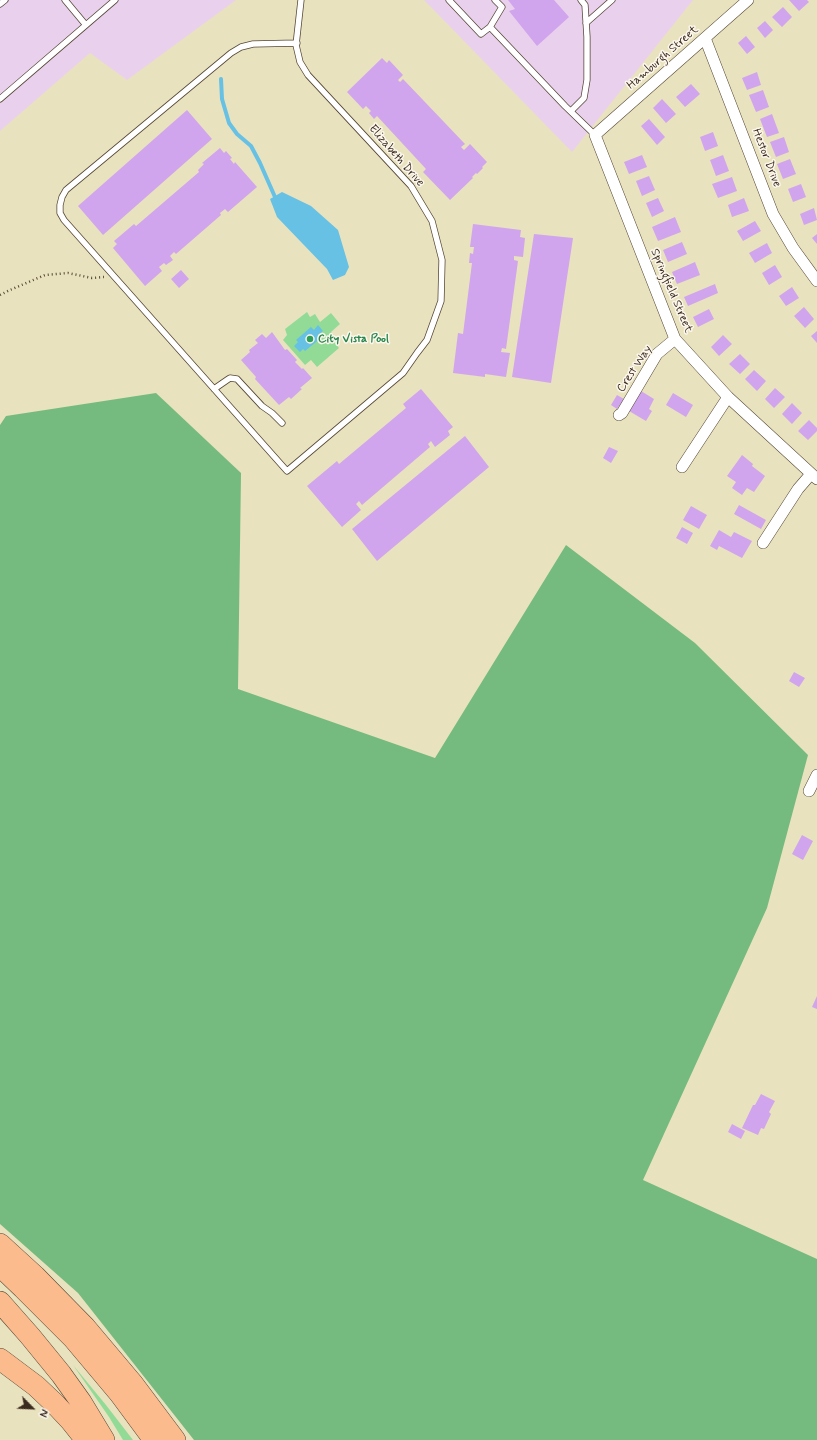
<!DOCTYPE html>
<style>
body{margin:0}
#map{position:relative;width:817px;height:1440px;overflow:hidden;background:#e9e2be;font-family:Mynerve,sans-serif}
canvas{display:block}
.north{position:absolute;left:12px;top:1388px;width:40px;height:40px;-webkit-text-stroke:3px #fbf7ec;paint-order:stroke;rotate:114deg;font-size:11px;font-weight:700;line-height:16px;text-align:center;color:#3b2a1e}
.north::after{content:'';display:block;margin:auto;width:14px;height:18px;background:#3b2a1e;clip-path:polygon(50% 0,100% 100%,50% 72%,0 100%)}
</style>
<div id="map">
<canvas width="817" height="1440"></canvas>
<div class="north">N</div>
</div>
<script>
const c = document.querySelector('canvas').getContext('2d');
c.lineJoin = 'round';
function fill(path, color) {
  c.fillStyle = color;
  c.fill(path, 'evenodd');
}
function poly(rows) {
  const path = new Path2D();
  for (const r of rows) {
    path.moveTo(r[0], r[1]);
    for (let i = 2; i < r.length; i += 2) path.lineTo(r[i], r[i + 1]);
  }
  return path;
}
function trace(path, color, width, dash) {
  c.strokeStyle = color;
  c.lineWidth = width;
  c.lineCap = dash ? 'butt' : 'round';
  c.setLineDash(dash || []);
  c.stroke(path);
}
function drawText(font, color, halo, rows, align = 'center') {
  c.font = font + ' Mynerve,sans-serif';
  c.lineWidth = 3;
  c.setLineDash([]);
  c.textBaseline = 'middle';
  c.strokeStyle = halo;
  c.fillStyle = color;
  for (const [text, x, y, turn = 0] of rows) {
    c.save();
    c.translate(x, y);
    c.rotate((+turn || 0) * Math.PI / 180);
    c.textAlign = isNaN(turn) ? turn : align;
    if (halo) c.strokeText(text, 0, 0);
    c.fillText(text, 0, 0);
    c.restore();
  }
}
fill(poly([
 [0,0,236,0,127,80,90,53,0,131],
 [424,0,693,0,572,152]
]), '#e9d1ed');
fill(poly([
 [307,312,310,317,315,314,320,322,331,313,340,324,331,332,336,338,334,342,339,348,317,367,311,360,305,365,283,340,287,335,285,329],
 [73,1365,106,1405,133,1440,123,1440,109,1417]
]), '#92db96');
fill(poly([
 [156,393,241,473,238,689,435,758,566,545,695,643,808,755,767,908,643,1180,817,1259,817,1440,194,1440,78,1293,0,1224,0,425,6,416]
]), '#75bb7f');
fill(poly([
 [282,192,311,206,338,230,349,267,345,275,333,280,327,269,277,217,270,199],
 [318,325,323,331,318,335,321,338,305,351,303,349,300,352,294,346,298,342,296,340,311,327,314,330]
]), '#66c1e4');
trace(poly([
 [221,79,222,99,229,123,237,134,251,146,260,163,275,197]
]), '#66c1e4', 4);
fill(poly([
 [508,0,554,0,569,17,537,46,509,11,515,9],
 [789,0,807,0,809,2,799,11],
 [783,7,792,17,782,27,772,17],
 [765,21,773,30,765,38,757,28],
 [746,36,755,47,747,54,738,43],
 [382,58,387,63,389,60,403,75,398,80,400,82,403,79,465,144,461,147,464,150,470,144,487,162,482,167,483,168,477,174,476,173,472,177,473,178,450,200,423,172,426,169,377,116,374,119,369,113,371,111,366,106,363,109,347,92],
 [757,72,761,85,747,90,742,78],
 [691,84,700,94,685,107,676,97],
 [763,90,769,107,756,112,749,95],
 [662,99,676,114,666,123,653,108],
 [187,110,212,139,103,235,78,206],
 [772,114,779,133,767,137,760,119],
 [649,119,665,137,657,145,641,126],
 [713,132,718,146,705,151,700,137],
 [784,137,789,152,776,157,770,142],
 [220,148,224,153,226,151,232,158,230,159,234,164,235,162,257,187,228,212,225,209,220,213,221,215,176,254,174,252,170,256,173,260,166,265,164,263,159,267,162,271,145,286,113,248,117,244,114,241,134,224,136,226,199,172,198,170,204,164,202,163],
 [642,155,647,167,629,174,624,162],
 [723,155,729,171,716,176,710,160],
 [790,159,796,174,783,179,777,164],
 [649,176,655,190,642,196,636,181],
 [732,177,737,191,718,198,712,184],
 [801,184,806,197,793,202,788,189],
 [658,198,664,211,652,217,646,203],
 [744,198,749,211,732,217,728,205],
 [814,208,817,220,804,225,800,214],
 [675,217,681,232,658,241,652,227],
 [755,221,761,231,743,241,737,231],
 [473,224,521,230,520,237,525,238,523,257,514,256,514,260,518,261,506,349,502,348,501,352,510,353,506,377,485,374,485,377,453,373,458,333,463,334,472,263,469,263,470,253,473,254,474,247,470,247],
 [534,234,573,238,551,383,512,377],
 [817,234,817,244,812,238],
 [682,242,687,254,668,262,663,250],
 [767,243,772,253,755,263,749,253],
 [695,262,700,275,677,284,672,272],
 [775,265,782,277,769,285,762,273],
 [181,270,189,279,179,288,171,279],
 [715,284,718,293,688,306,684,297],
 [792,287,799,298,786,306,779,296],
 [804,307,814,319,805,328,794,316],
 [709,309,714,319,698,327,693,317],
 [817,331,817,343,811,336],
 [272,332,285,350,287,349,297,360,295,362,302,369,303,368,312,378,300,388,302,389,291,399,289,397,279,405,255,379,256,377,241,360,250,352,249,350,258,343,255,340,262,334,266,338],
 [723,335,732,344,719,356,711,347],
 [740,354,750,364,740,374,729,364],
 [754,370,766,381,757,391,745,379],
 [775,388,785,397,774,408,765,399],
 [421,389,453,427,448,431,450,435,435,447,431,441,428,444,430,447,362,505,359,501,356,504,361,510,342,527,307,486,337,461,339,464,406,408,403,404],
 [641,391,654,399,649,409,652,411,646,421,629,411],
 [673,393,693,405,686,417,666,405],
 [617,395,624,399,617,409,611,405],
 [792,403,802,413,792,424,782,414],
 [809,420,817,428,817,431,808,440,798,431],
 [465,436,489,467,377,561,352,529],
 [609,447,618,451,611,463,603,458],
 [742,455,753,464,752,466,765,476,754,492,747,488,742,495,732,488,736,482,727,476],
 [739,505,766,520,761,529,734,514],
 [691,506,707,515,699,529,683,520],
 [682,527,693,533,687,544,676,538],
 [719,530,731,537,734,532,752,541,742,558,719,546,717,550,710,546],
 [794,672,805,678,799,687,789,681],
 [802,835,813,841,803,860,792,854],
 [817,996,817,1009,812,1007],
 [761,1094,775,1101,769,1112,771,1114,764,1129,761,1128,758,1135,742,1128,753,1105,755,1105],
 [732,1124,745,1131,741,1139,728,1132]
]), '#d0a5ed');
const lane = poly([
 [65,0,85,24],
 [449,0,481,34,490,27,565,106,595,135],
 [0,4,5,0],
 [586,23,612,0],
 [490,27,502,7,495,0],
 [297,43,253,44,241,47,231,53,66,190,62,197,60,205,60,213,64,220,287,471,403,373,417,353,427,340,441,301,442,260,432,221,411,186,308,75,300,62,296,45,301,0],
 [0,99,115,0],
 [571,111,584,98,587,80,587,37,585,5,581,0],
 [214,389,227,380,230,378,237,379,262,406,272,413,282,423]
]);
const street = poly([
 [748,0,595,135,675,339,728,397,817,479],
 [705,38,773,214,793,248,817,281],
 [619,415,622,413,657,354,675,339],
 [682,467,728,397],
 [763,543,798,489,811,474],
 [809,791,817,775]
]);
const highway = poly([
 [0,1244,35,1276,85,1327,133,1384,175,1440],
 [0,1266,23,1288,73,1338,120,1394,154,1440],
 [0,1302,30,1336,61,1374,81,1402,104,1440],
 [0,1359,36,1386,54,1403,70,1420,86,1440]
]);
trace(lane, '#554636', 7);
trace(street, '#554636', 12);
trace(highway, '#554636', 22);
trace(poly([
 [0,295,10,290,45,275,68,273,92,278,104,277]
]), '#554636', 2.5, [1, 3]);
trace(lane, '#fff', 5.5);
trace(street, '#fff', 11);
trace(highway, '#fbbb8d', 21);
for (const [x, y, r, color] of [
 [310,339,4,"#2e9e5b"]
]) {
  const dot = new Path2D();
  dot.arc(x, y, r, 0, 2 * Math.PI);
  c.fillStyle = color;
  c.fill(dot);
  trace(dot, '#fbf7ec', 1.5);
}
drawText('12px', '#3b2a1e', '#fbf7ec', [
 ["Hamburgh Street",663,58,-41],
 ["Elizabeth Drive",396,156,49],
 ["Hestor Drive",766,158,69],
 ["Springfield Street",671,291,67],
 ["Crest Way",635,369,-57]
]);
drawText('bold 12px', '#27864d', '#fbf7ec', [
 ["City Vista Pool",318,339]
], 'left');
</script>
